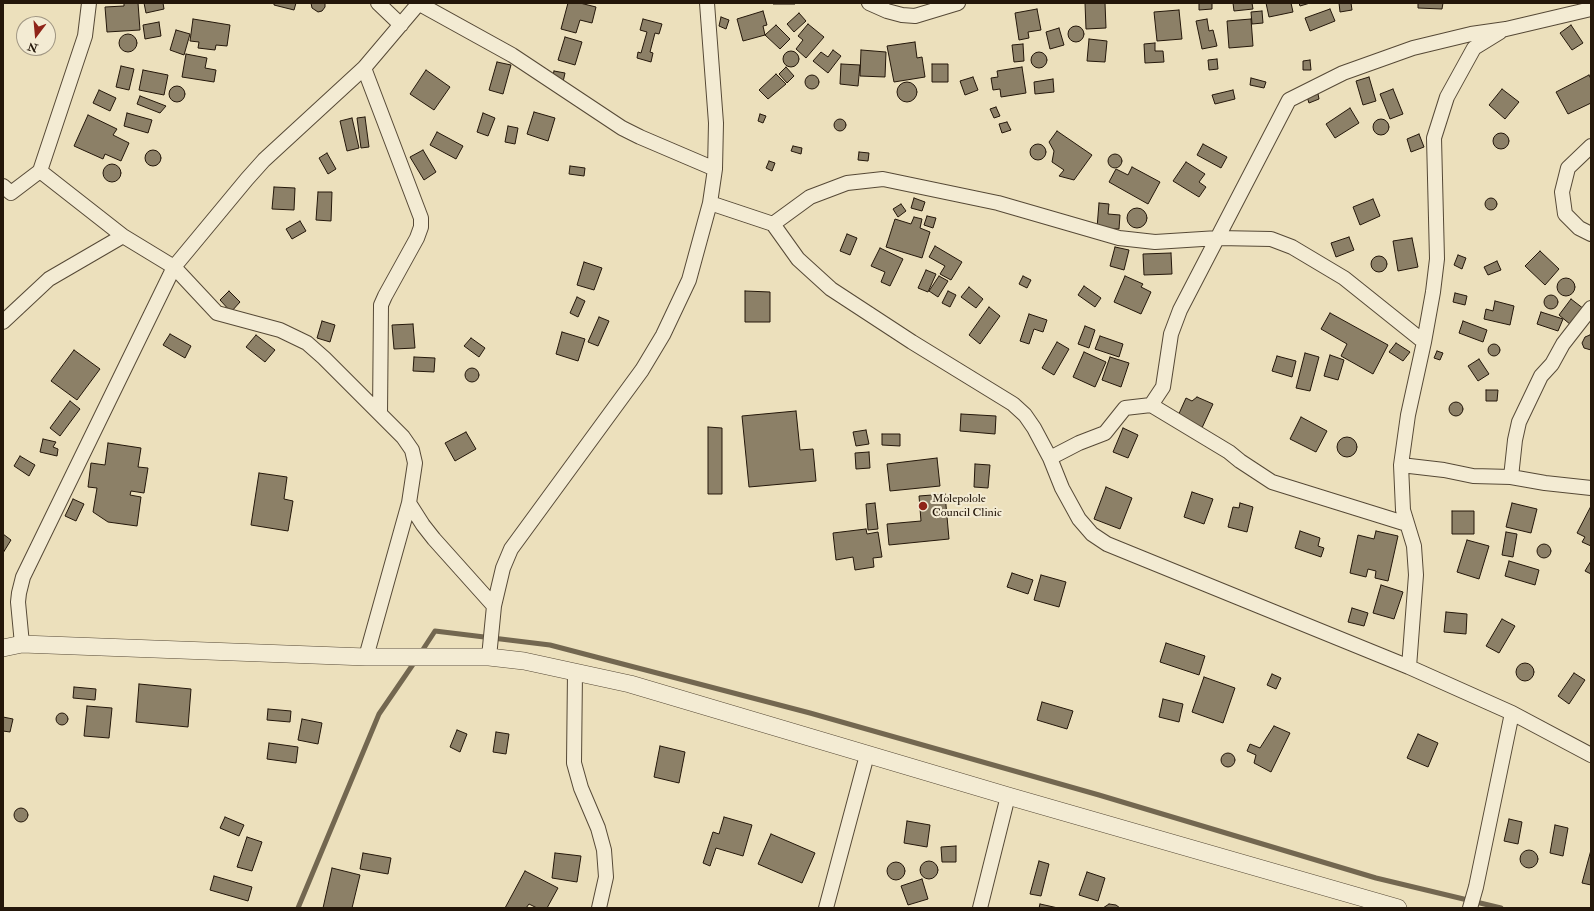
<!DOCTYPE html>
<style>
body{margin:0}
#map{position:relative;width:1594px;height:911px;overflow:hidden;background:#ece0bc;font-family:"IM FELL Double Pica",serif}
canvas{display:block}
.frame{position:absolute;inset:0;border:4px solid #24170a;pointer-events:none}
.north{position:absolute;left:16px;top:16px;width:40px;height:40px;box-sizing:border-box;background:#f3ebd3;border:1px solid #a09683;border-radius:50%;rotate:196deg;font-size:11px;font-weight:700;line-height:16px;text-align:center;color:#24170a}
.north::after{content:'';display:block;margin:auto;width:14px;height:18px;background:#8f2418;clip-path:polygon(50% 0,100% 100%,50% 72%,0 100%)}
</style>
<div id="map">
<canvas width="1594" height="911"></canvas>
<div class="frame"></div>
<div class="north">N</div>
</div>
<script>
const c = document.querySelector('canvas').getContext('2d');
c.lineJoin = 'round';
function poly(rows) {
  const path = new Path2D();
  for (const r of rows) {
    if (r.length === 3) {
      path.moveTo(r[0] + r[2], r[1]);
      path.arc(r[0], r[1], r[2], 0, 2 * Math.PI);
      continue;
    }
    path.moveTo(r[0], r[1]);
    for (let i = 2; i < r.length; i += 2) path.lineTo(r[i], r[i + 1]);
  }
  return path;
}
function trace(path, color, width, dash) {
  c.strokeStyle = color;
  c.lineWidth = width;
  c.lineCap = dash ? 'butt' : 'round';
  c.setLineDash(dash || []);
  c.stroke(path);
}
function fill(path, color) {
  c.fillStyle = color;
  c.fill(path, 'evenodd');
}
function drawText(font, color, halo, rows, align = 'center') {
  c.font = font + ' "IM FELL Double Pica",serif';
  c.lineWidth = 4;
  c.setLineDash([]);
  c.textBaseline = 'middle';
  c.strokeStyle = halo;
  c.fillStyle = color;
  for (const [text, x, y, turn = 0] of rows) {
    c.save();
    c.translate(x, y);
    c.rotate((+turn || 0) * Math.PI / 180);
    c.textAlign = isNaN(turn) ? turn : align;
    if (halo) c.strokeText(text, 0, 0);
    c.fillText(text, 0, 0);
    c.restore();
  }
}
trace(poly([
 [420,654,435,631,550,645,810,713,1099,795,1376,878,1501,908],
 [298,908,379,714,416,660]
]), '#736750', 5);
const building = poly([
 [124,3,138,3,140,30,107,32,105,7,124,6,124,3],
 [144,3,163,3,164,9,146,13,144,3],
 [274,3,296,3,294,10,274,5,274,3],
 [311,3,325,3,325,7,322,11,318,12,312,8,311,3],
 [568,3,580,3,596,7,592,23,580,20,576,33,561,29,568,3],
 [773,3,795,3,795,4,773,4,773,3],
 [1085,3,1105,3,1106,28,1086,29,1085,3],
 [1199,3,1212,3,1212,9,1199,10,1199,3],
 [1233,3,1252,3,1253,9,1234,11,1233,3],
 [1266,3,1291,3,1293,12,1269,17,1266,3],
 [1299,3,1310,3,1300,6,1299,3],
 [1339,3,1351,3,1352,10,1340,12,1339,3],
 [1418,3,1443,3,1442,9,1418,8,1418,3],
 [1037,9,1041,30,1028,32,1029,38,1019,40,1015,13,1037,9],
 [1330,9,1335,21,1310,31,1305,18,1330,9],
 [1179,10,1182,39,1157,41,1154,12,1179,10],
 [763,11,767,25,763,26,765,35,743,41,737,19,763,11],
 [1262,11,1263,23,1252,24,1251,12,1262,11],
 [799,13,806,21,794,32,787,24,799,13],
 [721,17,729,20,726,29,719,26,721,17],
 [193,19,230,25,227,46,216,45,215,50,198,48,199,42,190,41,193,19],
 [643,19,662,24,659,34,655,33,650,52,653,53,651,62,637,58,638,52,641,53,647,32,640,30,643,19],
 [1207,19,1209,31,1213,30,1217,46,1202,49,1196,21,1207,19],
 [1251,19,1253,46,1229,48,1227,21,1251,19],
 [159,22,161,36,145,39,143,25,159,22],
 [808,24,824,37,806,58,796,49,803,40,798,36,808,24],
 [776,25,790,39,780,49,765,35,776,25],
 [1571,25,1583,43,1572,50,1560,33,1571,25],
 [1076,34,8],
 [1059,28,1064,45,1050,49,1046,32,1059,28],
 [176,30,190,34,184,55,170,50,176,30],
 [128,43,9],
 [565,37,582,42,575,65,558,60,565,37],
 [1089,39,1107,41,1105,62,1087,61,1089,39],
 [915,42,917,58,922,57,925,77,894,82,887,46,915,42],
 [1155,43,1155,51,1163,51,1164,62,1145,63,1144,44,1155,43],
 [1023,44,1024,61,1014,62,1012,45,1023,44],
 [833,50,841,56,828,73,813,61,821,52,828,57,833,50],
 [861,50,886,52,885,77,860,76,861,50],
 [791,59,8],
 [1039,60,8],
 [186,54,207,58,205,68,216,70,214,82,182,77,186,54],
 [1217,59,1218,69,1209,70,1208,60,1217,59],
 [1310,60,1311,70,1303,70,1303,61,1310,60],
 [497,62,511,65,503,94,489,90,497,62],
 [841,64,860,65,858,86,840,84,841,64],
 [932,64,948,64,948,82,932,82,932,64],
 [121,66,134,69,129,90,116,87,121,66],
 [786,67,794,76,787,83,779,74,786,67],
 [1022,67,1026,93,1001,97,1000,89,993,90,991,78,998,77,997,71,1022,67],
 [143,70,168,75,164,95,139,90,143,70],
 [426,70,450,87,434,110,410,94,426,70],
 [554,71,565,73,563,82,552,80,554,71],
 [776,74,786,84,768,99,759,90,776,74],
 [1589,75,1591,79,1591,103,1568,114,1556,92,1589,75],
 [812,82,7],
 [973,77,978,90,965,95,960,81,973,77],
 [1369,77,1376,101,1363,105,1356,81,1369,77],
 [1251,78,1266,82,1264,88,1250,85,1251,78],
 [1053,79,1054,92,1035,94,1034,82,1053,79],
 [907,92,10],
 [177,94,8],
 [1393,89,1403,114,1390,119,1380,94,1393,89],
 [1502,89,1519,102,1505,119,1489,105,1502,89],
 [99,90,116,98,110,111,93,103,99,90],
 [1233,90,1235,99,1215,104,1212,95,1233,90],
 [1318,94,1319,99,1309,103,1307,97,1318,94],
 [140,96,166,106,160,113,137,104,140,96],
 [996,107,1000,116,994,118,990,109,996,107],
 [1350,108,1359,123,1335,138,1326,124,1350,108],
 [534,112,555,118,548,141,527,134,534,112],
 [127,113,152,120,148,133,124,126,127,113],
 [483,113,495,118,488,136,477,132,483,113],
 [760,114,766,116,763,123,758,121,760,114],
 [88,115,117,129,113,135,129,143,121,161,105,154,103,159,74,146,88,115],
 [365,117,369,147,361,148,357,118,365,117],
 [352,118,359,148,347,151,340,121,352,118],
 [840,125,6],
 [1381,127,8],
 [1007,122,1011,130,1002,133,999,124,1007,122],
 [508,126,518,128,515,144,505,142,508,126],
 [1057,131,1092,155,1074,180,1059,176,1064,170,1052,162,1054,151,1049,142,1057,131],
 [437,132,463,146,456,159,430,145,437,132],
 [1501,141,8],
 [1419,134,1424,147,1411,152,1407,139,1419,134],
 [1038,152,8],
 [1203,144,1227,157,1221,168,1197,155,1203,144],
 [793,146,802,148,801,154,791,151,793,146],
 [423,150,436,172,424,180,410,157,423,150],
 [153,158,8],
 [859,152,869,153,868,161,858,160,859,152],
 [327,153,336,169,328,174,319,158,327,153],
 [1115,161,7],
 [769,161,775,163,772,171,766,168,769,161],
 [1186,162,1205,174,1199,182,1206,187,1199,197,1173,181,1186,162],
 [112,173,9],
 [570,166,585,168,584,176,569,174,570,166],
 [1132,167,1160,182,1148,204,1109,182,1116,169,1128,175,1132,167],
 [274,187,295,188,294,210,272,209,274,187],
 [318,192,332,192,331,221,316,220,318,192],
 [1491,204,6],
 [914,198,925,202,922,211,911,208,914,198],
 [1373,199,1380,216,1360,225,1353,207,1373,199],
 [1099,203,1109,204,1108,214,1120,215,1119,229,1097,228,1099,203],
 [901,204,906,211,898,217,893,209,901,204],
 [1137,218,10],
 [927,216,936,218,933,228,924,225,927,216],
 [914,217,922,219,920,228,930,232,922,258,886,247,895,219,911,224,914,217],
 [300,221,306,231,292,239,286,229,300,221],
 [847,234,857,238,850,255,840,251,847,234],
 [1349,237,1354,250,1336,257,1331,243,1349,237],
 [1412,238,1418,267,1398,271,1393,241,1412,238],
 [935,246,962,262,951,280,940,274,945,266,929,257,935,246],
 [1115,247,1129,250,1124,270,1110,266,1115,247],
 [880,248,903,259,890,286,881,282,885,272,871,266,880,248],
 [1540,251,1559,269,1545,285,1525,266,1540,251],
 [1171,253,1172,274,1144,275,1143,254,1171,253],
 [1458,255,1466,258,1462,269,1454,265,1458,255],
 [1379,264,8],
 [1497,261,1501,270,1488,275,1484,267,1497,261],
 [584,262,602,268,594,290,577,285,584,262],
 [926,270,936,274,928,292,918,288,926,270],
 [939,276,948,281,938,297,929,291,939,276],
 [1023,276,1031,280,1027,288,1019,284,1023,276],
 [1125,276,1143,284,1141,287,1151,292,1141,314,1114,302,1125,276],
 [1566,287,9],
 [1084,286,1101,298,1095,307,1078,295,1084,286],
 [969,287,983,299,976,308,961,297,969,287],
 [229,291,240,302,231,312,220,300,229,291],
 [745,291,770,292,770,322,745,322,745,291],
 [948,291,956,295,950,307,942,303,948,291],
 [1455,293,1467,296,1465,305,1453,302,1455,293],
 [1551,302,7],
 [577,297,585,301,578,317,570,313,577,297],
 [1571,299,1584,309,1571,325,1559,315,1571,299],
 [1495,301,1514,306,1510,325,1484,319,1486,309,1493,311,1495,301],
 [989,307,1000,316,980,344,969,335,989,307],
 [1541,312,1563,319,1558,331,1537,324,1541,312],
 [1330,313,1388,345,1373,374,1341,356,1347,344,1321,329,1330,313],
 [1029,314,1047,320,1043,332,1034,329,1029,344,1020,341,1029,314],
 [599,317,609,321,598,346,588,342,599,317],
 [322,321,335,325,330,342,317,338,322,321],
 [1463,321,1487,330,1483,342,1459,333,1463,321],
 [413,324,415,348,394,349,392,325,413,324],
 [1085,326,1095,330,1089,348,1078,344,1085,326],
 [562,332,585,339,578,361,556,354,562,332],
 [170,334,191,346,185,358,163,345,170,334],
 [256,335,275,350,265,362,246,347,256,335],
 [1590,335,1591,336,1591,350,1584,348,1582,343,1585,337,1590,335],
 [1100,336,1123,344,1119,357,1095,349,1100,336],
 [471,338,485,348,479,357,464,346,471,338],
 [1057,342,1069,349,1054,375,1042,368,1057,342],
 [1396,343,1410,352,1403,361,1389,352,1396,343],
 [1494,350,6],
 [74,350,100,369,77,400,51,381,74,350],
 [1437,351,1443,353,1440,360,1434,358,1437,351],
 [1084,352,1106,362,1095,387,1073,377,1084,352],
 [1305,353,1319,357,1310,391,1296,388,1305,353],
 [1330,355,1344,360,1338,380,1324,376,1330,355],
 [1277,356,1296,361,1292,377,1272,371,1277,356],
 [414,357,435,358,434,372,413,371,414,357],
 [1110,357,1129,363,1121,387,1102,380,1110,357],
 [1479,359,1489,374,1478,381,1468,366,1479,359],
 [472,375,7],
 [1486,390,1498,390,1497,401,1486,401,1486,390],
 [1197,397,1213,404,1201,430,1177,418,1186,398,1192,401,1197,397],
 [70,401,80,409,60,436,50,428,70,401],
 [1456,409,7],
 [796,411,800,450,813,449,816,481,749,487,742,416,796,411],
 [961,414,996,416,995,434,960,431,961,414],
 [1301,417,1327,431,1316,452,1290,439,1301,417],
 [708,427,722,428,722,494,708,494,708,427],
 [1123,428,1138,435,1128,458,1113,452,1123,428],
 [866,430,869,444,856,446,853,432,866,430],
 [466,432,476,449,455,461,445,443,466,432],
 [882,434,900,434,900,446,882,445,882,434],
 [1347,447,10],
 [43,439,56,442,53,447,58,449,57,456,40,452,43,439],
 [108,443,141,448,138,467,148,468,144,493,131,491,130,495,141,497,137,526,108,522,93,512,97,488,88,487,91,463,105,465,108,443],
 [869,452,870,468,856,469,855,453,869,452],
 [20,456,35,465,29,476,14,466,20,456],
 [937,458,940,486,890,491,887,464,937,458],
 [975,464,990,465,988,488,974,487,975,464],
 [259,473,287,477,284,499,293,501,288,531,251,525,259,473],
 [1106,487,1132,498,1120,529,1094,519,1106,487],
 [1192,492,1213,499,1204,524,1184,517,1192,492],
 [945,494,949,539,889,545,887,524,921,521,919,496,945,494],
 [73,499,84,504,76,521,65,516,73,499],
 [875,503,878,529,868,530,866,504,875,503],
 [1240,503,1253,507,1247,532,1228,527,1233,507,1239,508,1240,503],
 [1512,503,1537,509,1531,533,1506,527,1512,503],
 [1591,506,1591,546,1582,542,1585,537,1577,533,1591,506],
 [1452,511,1474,511,1474,534,1452,534,1452,511],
 [866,529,867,534,878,532,882,557,873,558,874,567,855,570,853,557,836,560,833,533,866,529],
 [1300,531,1320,538,1318,546,1324,548,1321,557,1295,548,1300,531],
 [1376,531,1398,536,1388,581,1375,578,1376,571,1368,569,1366,577,1350,573,1358,535,1374,539,1376,531],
 [1506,532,1517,534,1513,557,1502,555,1506,532],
 [3,534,11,540,3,553,3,534],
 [1467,540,1489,546,1479,579,1457,572,1467,540],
 [1544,551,7],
 [1509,561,1539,570,1535,585,1505,576,1509,561],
 [1591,561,1591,574,1585,571,1591,561],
 [1012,573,1033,580,1028,594,1007,587,1012,573],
 [1041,575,1066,582,1059,607,1034,600,1041,575],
 [1381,585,1403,592,1394,619,1373,613,1381,585],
 [1352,608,1368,613,1364,626,1348,622,1352,608],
 [1446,612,1467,614,1466,634,1444,632,1446,612],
 [1502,619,1515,626,1499,653,1486,646,1502,619],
 [1166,643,1205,656,1199,675,1160,662,1166,643],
 [1525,672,9],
 [1574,673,1585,680,1569,704,1558,696,1574,673],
 [1272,674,1281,678,1276,689,1267,685,1272,674],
 [1204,677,1235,688,1223,723,1192,712,1204,677],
 [139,684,191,689,188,727,136,722,139,684],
 [74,687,96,689,95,700,73,698,74,687],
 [1163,699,1183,704,1179,722,1159,717,1163,699],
 [1042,702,1073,711,1067,729,1037,720,1042,702],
 [87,706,112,708,109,738,84,736,87,706],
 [268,709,291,711,290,722,267,720,268,709],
 [62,719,6],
 [3,717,13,719,10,732,3,731,3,717],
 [302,719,322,723,318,744,298,740,302,719],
 [1274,726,1290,733,1271,772,1254,763,1256,755,1247,751,1250,744,1260,748,1274,726],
 [457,730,467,734,460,752,450,747,457,730],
 [496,732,509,734,506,754,493,752,496,732],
 [1418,734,1438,743,1428,767,1407,758,1418,734],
 [269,743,298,747,296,763,267,759,269,743],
 [660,746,685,752,679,783,654,777,660,746],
 [1228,760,7],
 [21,815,7],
 [225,817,244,825,239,836,220,828,225,817],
 [724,817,752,825,743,856,716,848,710,866,703,863,713,832,719,834,724,817],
 [1509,819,1522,822,1518,844,1504,841,1509,819],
 [907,821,930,825,927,847,904,843,907,821],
 [1555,825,1568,828,1563,856,1550,853,1555,825],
 [771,834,815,853,802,883,758,864,771,834],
 [247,837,262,842,252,871,237,867,247,837],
 [956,846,956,862,942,862,941,847,956,846],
 [1529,859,9],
 [1591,850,1591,885,1582,883,1591,850],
 [363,853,391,858,388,874,360,869,363,853],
 [555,853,581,856,577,882,552,878,555,853],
 [1039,861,1049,864,1041,896,1030,894,1039,861],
 [929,870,9],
 [896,871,9],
 [332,868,360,875,352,908,323,908,332,868],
 [525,871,558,888,547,908,537,908,529,904,526,908,505,908,525,871],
 [1087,872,1105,878,1098,901,1079,895,1087,872],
 [214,876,252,887,248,901,210,890,214,876],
 [922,879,928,899,908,905,901,886,922,879],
 [1040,904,1058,908,1039,908,1040,904],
 [1109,904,1116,905,1120,908,1103,908,1109,904]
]);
fill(building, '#8c8067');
trace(building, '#24170a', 1);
const minor = poly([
 [378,3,401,25],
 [418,3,512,55,622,128,640,137,715,169],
 [869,3,887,11,902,15,915,16,958,3],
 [364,68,421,218,421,227,417,238,385,296,381,305,380,414],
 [1591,146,1568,168,1562,192,1565,214,1579,228,1591,234],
 [40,171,85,36,89,3],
 [3,186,11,193,40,171,123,236],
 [710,203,773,224,798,259,831,289,912,342,1013,404,1025,415,1034,428,1050,458,1062,488,1079,519,1092,534,1107,544,1409,667,1512,713,1591,755],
 [773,224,810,197,847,183,883,179,998,203,1119,238,1155,242,1218,238,1271,239,1292,247,1344,278,1424,342],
 [3,322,49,279,123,236,174,267,247,179,264,160,364,68,419,3],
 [1151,405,1229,452,1240,461,1272,482,1407,524],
 [1050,458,1079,443,1105,433,1125,408,1151,405,1163,387,1171,334,1180,310,1289,100,1343,73,1413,48,1471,34,1506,29,1591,9],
 [1401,465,1444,470,1473,476,1511,477,1545,483,1591,488],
 [1511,477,1515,440,1519,422,1541,376,1552,364,1563,344,1591,308],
 [22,644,18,602,19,593,23,577,174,267,217,313,280,330,307,343,324,358,403,437,412,450,415,463,409,503,423,525,434,539,494,606],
 [366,657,409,503],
 [489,657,494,606,503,568,511,549,642,370,663,335,689,280,710,203,715,169,716,123,707,3],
 [1409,667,1416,575,1414,546,1403,510,1401,465,1408,415,1424,342,1433,292,1437,259,1434,138,1447,97,1474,48,1500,32],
 [575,672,574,763,581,788,598,828,604,850,606,877,599,908],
 [826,908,867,755],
 [980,908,1008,796],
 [1470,908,1476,887,1512,713]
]);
const tertiary = poly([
 [3,648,22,644,366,657,489,657,524,661,630,684,1008,796,1398,908]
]);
trace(minor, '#564936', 16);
trace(tertiary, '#564936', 18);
trace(minor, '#f3ebd3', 14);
trace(tertiary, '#f3ebd3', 17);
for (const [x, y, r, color] of [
 [923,506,5,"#8f2418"]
]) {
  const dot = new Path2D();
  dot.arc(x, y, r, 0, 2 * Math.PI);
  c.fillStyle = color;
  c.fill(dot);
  trace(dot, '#f3ebd3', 1.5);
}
drawText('12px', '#24170a', '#f3ebd3', [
 ["Molepolole",932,499],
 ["Council Clinic",932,513]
], 'left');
</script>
